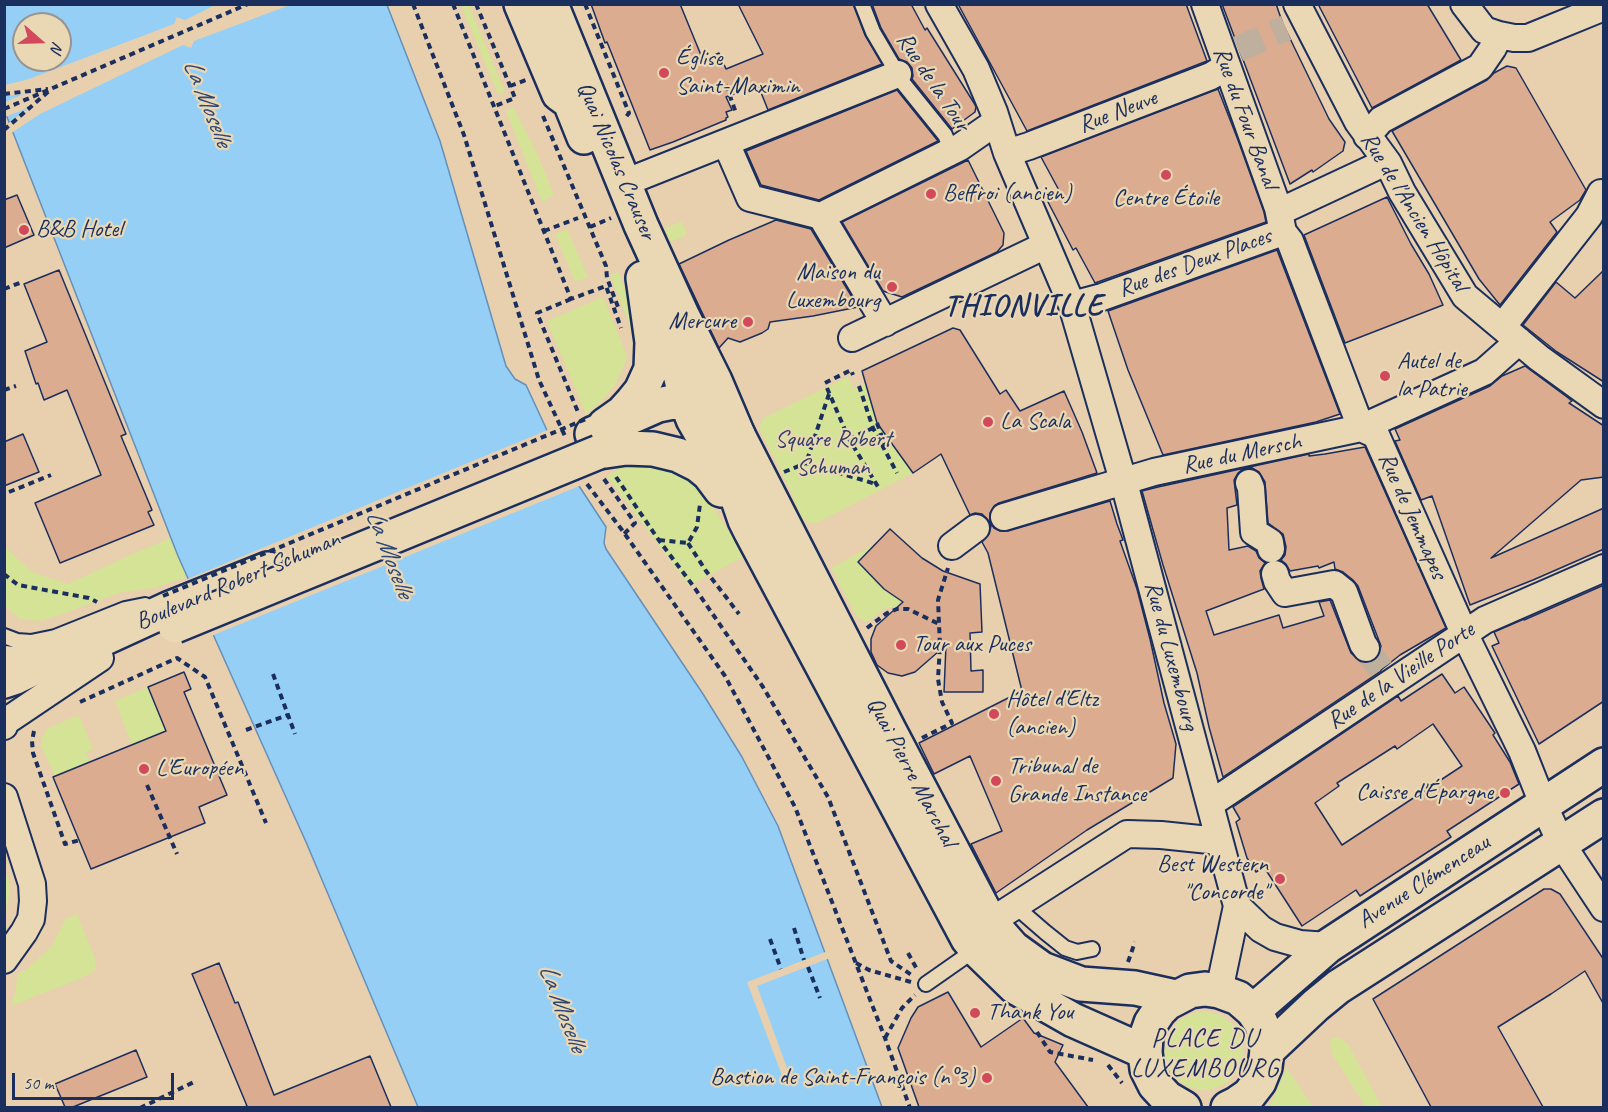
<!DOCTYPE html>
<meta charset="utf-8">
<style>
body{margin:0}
#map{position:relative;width:1608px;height:1112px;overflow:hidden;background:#e8cfad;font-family:Caveat,sans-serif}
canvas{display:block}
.frame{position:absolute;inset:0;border:6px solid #1b2f5e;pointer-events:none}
.north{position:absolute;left:12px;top:12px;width:60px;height:60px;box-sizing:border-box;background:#ead7b4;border:2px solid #979492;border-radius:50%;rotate:110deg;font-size:16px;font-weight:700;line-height:24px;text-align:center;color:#1b2f5e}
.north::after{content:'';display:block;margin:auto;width:21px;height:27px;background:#d1495b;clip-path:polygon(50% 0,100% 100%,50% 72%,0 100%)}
.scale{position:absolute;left:12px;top:1073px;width:162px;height:27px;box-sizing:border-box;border:3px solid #1b2f5e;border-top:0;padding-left:8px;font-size:18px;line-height:21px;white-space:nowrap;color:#1b2f5e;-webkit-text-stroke:4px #ead7b4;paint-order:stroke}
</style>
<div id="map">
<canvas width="1608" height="1112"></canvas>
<div class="frame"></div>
<div class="north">N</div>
<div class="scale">50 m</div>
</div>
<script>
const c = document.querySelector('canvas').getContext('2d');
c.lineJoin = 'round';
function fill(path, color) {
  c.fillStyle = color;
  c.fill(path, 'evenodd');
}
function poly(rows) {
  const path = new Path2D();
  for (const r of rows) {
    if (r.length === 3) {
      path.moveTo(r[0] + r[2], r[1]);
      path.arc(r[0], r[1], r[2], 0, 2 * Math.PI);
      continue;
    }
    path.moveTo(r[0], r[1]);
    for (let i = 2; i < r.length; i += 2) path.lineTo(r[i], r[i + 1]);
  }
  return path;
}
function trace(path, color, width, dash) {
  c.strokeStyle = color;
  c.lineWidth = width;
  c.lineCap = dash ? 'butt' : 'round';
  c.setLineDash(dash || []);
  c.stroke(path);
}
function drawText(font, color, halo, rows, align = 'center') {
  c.font = font + ' Caveat,sans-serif';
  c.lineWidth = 4.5;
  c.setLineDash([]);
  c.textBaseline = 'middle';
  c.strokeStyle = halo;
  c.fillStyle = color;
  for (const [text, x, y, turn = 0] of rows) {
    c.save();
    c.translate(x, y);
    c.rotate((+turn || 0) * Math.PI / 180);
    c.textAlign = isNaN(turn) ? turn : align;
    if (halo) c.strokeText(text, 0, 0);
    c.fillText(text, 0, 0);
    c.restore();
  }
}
fill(poly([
 [461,5,469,5,505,92,498,94],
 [513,107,538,155,554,195,542,202,506,111],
 [682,221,687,235,670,242,665,228],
 [567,229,588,277,575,282,555,234],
 [618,272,634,311,636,335,633,333,610,275],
 [603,297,627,355,625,364,615,385,599,404,586,414,547,321],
 [848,377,854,389,866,383,877,423,913,473,817,523,809,523,802,518,782,473,759,428,763,418],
 [627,464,662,468,684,474,702,491,745,556,689,586,607,476],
 [171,538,187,577,154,588,122,592,57,616,39,621,20,619,5,606,4,546,32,572,68,584,130,555],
 [877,543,858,562,884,589,906,604,884,609,867,622,857,617,831,568],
 [148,687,166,731,132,745,115,701],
 [79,715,93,749,86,753,90,762,55,776,41,746,42,737,48,728],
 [5,869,9,881,10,891,7,907,5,911],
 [77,914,95,958,96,970,82,978,11,1006,16,990,17,975,27,969,52,946,66,918],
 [1204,1051,39],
 [1338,1037,1348,1044,1382,1107,1366,1107,1332,1054,1330,1043,1332,1038],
 [1287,1068,1313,1107,1266,1107,1271,1103]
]), '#d4e396');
const water = poly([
 [5,5,387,5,440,141,506,366,515,379,526,385,558,454,606,527,604,543,606,549,703,694,742,757,778,826,882,1107,418,1107,306,842,178,556,5,112,5,5],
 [24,24,60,24,60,60,24,60,24,24]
]);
fill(water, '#96cff5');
trace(water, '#658fb9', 1.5);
fill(poly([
 [217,4,290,5,194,41,191,48,183,45,40,114,10,134,6,125,30,107,5,117,5,102,24,94,5,96,5,85,29,79,174,24,177,17,185,20],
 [550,429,561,453,582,485,211,636,185,580],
 [828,951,830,958,757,986,790,1076,783,1078,747,982]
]), '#e8cfad');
const building = poly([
 [591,4,680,4,703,60,719,53,726,69,763,54,738,4,853,4,865,35,882,64,768,110,758,85,726,97,732,110,726,112,728,117,726,118,726,120,673,142,650,150,607,42,605,43,591,4],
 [872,4,911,4,925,30,927,28,974,103,976,107,975,112,952,129,912,79,913,76,912,68,907,62,899,59,881,28,872,4],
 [958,4,1186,4,1207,61,1027,131,958,4],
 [1222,4,1276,4,1283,24,1329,119,1345,142,1343,151,1313,172,1312,170,1290,184,1222,4],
 [1318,4,1427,4,1461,60,1372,108,1318,4],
 [1507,66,1516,68,1586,190,1580,200,1550,222,1557,232,1500,305,1479,279,1392,131,1487,80,1494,73,1507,66],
 [1218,89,1238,140,1264,212,1266,222,1095,283,1076,248,1073,250,1048,202,1061,194,1041,157,1218,89],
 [897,90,938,141,819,200,761,185,746,151,897,90],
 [968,160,1004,233,1003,245,997,252,902,297,883,291,842,222,968,160],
 [17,195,34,235,4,248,4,200,17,195],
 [1387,197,1411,244,1429,274,1443,305,1345,343,1304,235,1387,197],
 [776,220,811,229,858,307,813,316,770,322,768,329,762,333,740,342,728,338,719,348,679,264,729,240,776,220],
 [1277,250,1340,414,1316,422,1163,455,1128,370,1108,311,1277,250],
 [59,270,126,434,121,436,152,510,148,512,154,525,60,563,35,503,101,475,67,390,44,400,38,383,36,384,25,351,47,342,24,284,59,270],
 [1604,270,1604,382,1557,352,1523,325,1556,282,1575,298,1604,270],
 [953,328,960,330,1000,394,1006,390,1020,411,1064,391,1082,432,1097,473,999,503,994,506,990,513,990,522,994,528,1000,531,1008,531,1110,501,1117,524,1123,540,1120,541,1137,589,1150,639,1164,703,1176,744,1173,778,1087,830,996,893,971,844,1002,831,970,756,934,774,919,743,1022,691,988,553,982,542,989,534,991,526,988,520,982,514,975,513,970,515,941,454,913,473,877,423,862,371,953,328],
 [1525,366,1567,397,1572,401,1569,403,1604,426,1604,477,1581,480,1491,558,1604,508,1604,549,1533,580,1470,605,1432,496,1421,500,1395,441,1400,440,1395,429,1490,386,1502,376,1525,366],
 [23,434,39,472,4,486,4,442,23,434],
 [1365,447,1446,628,1400,655,1381,670,1381,671,1223,777,1209,727,1197,673,1163,565,1142,491,1158,487,1309,454,1309,456,1325,454,1365,447],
 [1252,468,1259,472,1265,482,1268,523,1283,534,1286,547,1285,555,1281,560,1286,564,1290,571,1318,566,1319,568,1334,562,1335,569,1343,572,1353,580,1358,586,1381,646,1380,653,1374,660,1368,663,1361,662,1351,653,1330,600,1319,602,1324,616,1283,628,1279,615,1214,635,1206,611,1264,589,1261,578,1260,571,1265,563,1259,558,1256,551,1248,546,1229,550,1227,508,1237,505,1234,480,1238,473,1243,469,1252,468],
 [890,529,922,558,943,571,980,584,982,632,970,633,971,671,983,670,983,692,944,692,946,645,915,672,902,676,888,673,877,665,871,652,871,639,876,626,903,602,884,589,858,562,890,529],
 [1604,585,1604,701,1539,744,1492,646,1499,643,1494,632,1524,619,1524,620,1604,585],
 [184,672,191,689,184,692,227,795,199,807,205,823,91,869,53,777,166,731,148,687,184,672],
 [1442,674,1455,693,1464,687,1495,733,1493,735,1510,762,1519,784,1447,831,1451,837,1437,846,1360,896,1356,890,1302,926,1264,867,1256,872,1247,858,1236,822,1240,819,1233,807,1398,696,1401,701,1442,674],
 [1433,724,1462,766,1342,845,1315,803,1339,786,1337,783,1395,746,1397,749,1433,724],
 [1544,889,1551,889,1560,894,1604,960,1604,1005,1585,971,1551,994,1498,1027,1543,1107,1431,1107,1373,999,1544,889],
 [219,963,235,1003,238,1002,274,1095,370,1056,391,1107,245,1107,247,1106,192,974,219,963],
 [948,992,981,1047,1023,1018,1034,1033,1063,1045,1055,1062,1088,1107,919,1107,898,1048,911,1018,918,1007,948,992],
 [136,1050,147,1077,73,1107,65,1107,55,1084,136,1050]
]);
fill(building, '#dbac8f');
trace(building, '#1b2f5e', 1.5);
trace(poly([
 [1238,49,1286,28],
 [1366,648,1382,671]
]), '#bfaf9d', 26, [26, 13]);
const lane = poly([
 [862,4,873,32,903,83,945,135,952,151],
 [4,636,17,641,31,642,55,637,125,609,145,605],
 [1015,906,1045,932,1065,948,1077,952,1092,949],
 [926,984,976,949]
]);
const street = poly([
 [939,4,976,69,994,112,1007,153,1072,305,1127,494,1237,906,1219,991],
 [1205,4,1278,208,1283,232,1290,241,1361,428,1376,435,1464,633,1522,751,1543,804,1561,843,1604,908],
 [1297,4,1358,122,1388,163,1402,192,1465,296,1539,358,1604,405],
 [1464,4,1484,30,1499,35,1514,38,1528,38,1604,7],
 [1367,136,1381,120,1480,67,1493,48,1499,35],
 [726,143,750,198,821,216,885,323],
 [1007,153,1029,146,1211,76,1227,66],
 [624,183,898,74],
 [1279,212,1386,162],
 [821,216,960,147,996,122],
 [1072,305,1102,297,1283,232],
 [1502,327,1589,216,1601,193],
 [852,338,1046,245],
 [1249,483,1251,488,1254,532,1270,542,1271,549],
 [1004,517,1154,472,1361,428,1484,372,1519,341],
 [952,546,976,528],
 [1275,574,1277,581,1285,593,1334,584,1344,592,1363,644,1366,648],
 [4,659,12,660,46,655],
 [4,726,5,722,100,658],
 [4,797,32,884,33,901,31,919,24,932,4,960],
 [1210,804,1485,620,1604,568],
 [1237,906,1261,929,1275,937,1300,944,1328,946],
 [990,922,1127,834,1161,835,1219,841]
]);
const secondary = poly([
 [521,4,559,94,570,102,584,137],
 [551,4,641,225,683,317,715,381,738,435],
 [661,313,669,329,687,403],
 [605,425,622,413,632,402,641,391,651,369,652,342,643,278],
 [1253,1011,1328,946,1604,765],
 [1267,1051,1316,1005,1338,987,1604,816]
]);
const primary = poly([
 [687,403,693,419,736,494,745,520,751,532,968,939,976,949,1015,987,1073,1020,1145,1052],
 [592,434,658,405,673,402,691,404,699,407,738,435,889,730,990,922,1013,948,1042,969,1081,984,1135,988,1176,997],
 [599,452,626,448,653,449,678,455,698,465,709,474,721,490],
 [4,681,16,677,70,651,107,637,168,609,268,569],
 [1184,1108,1167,1098,1155,1085,1147,1069,1145,1052,1146,1037,1151,1023,1159,1011,1167,1003,1190,991,1205,989,1219,991,1238,998,1253,1011,1261,1023,1266,1036,1267,1051,1265,1067,1259,1082,1249,1095,1236,1104,1228,1108]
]);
trace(lane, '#1b2f5e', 18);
trace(street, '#1b2f5e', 30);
trace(secondary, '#1b2f5e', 38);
trace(primary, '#1b2f5e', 38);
trace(poly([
 [413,4,464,135,539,380,565,436],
 [453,4,571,299,606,286,621,328],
 [476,4,515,98,495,106],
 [585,4,629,113,626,117],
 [726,85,736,113],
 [510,86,526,80],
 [4,94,48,89],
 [4,109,248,4],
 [543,116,606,266,607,278,618,307],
 [4,130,49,91],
 [590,227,611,218],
 [544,231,578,218],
 [4,289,22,282],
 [571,299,537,313,578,412],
 [825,383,851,370,853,375],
 [859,386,873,428,897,473],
 [827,388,849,439,880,490],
 [4,390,16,386],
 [829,394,806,463,876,484],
 [877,423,886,448],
 [849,439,873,428],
 [784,472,806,463],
 [616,477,658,539,694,587,763,687,828,797,891,961,913,976],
 [604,479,635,523,624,534],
 [587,484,622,530,725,676,795,807,885,1038,910,1108],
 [9,492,51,475],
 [659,540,688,543,697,527,700,504],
 [688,543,706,571,739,614],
 [4,574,18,585,89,598,97,602],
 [867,628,887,613,897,609,908,609,939,624],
 [273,674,295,734],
 [80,702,177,658,205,677,266,823],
 [246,730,288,715],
 [34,731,32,741,33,753,65,844,80,840],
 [922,738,952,723,942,702,938,679,940,646,938,600,948,568],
 [147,785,177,854],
 [794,928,804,960],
 [770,939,781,969],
 [908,953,918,971],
 [1128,962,1135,942],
 [856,963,869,970,911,982],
 [808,967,820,998],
 [1037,1032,1050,1052,1093,1060],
 [885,1038,902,1008,915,995],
 [1108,1065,1122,1083],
 [140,1108,196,1081]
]), '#1b2f5e', 4, [6, 4.5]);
trace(lane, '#ead7b4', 14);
trace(street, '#ead7b4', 26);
trace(secondary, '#ead7b4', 33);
trace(primary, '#ead7b4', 33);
const primaryBridge = poly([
 [175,626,599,452]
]);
trace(primaryBridge, '#1b2f5e', 38, []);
trace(poly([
 [163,596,586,419]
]), '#1b2f5e', 4, [6, 4.5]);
trace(primaryBridge, '#ead7b4', 33);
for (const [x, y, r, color] of [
 [664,73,6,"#d1495b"],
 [1166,175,6,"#d1495b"],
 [931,194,6,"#d1495b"],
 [24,230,6,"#d1495b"],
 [892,287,6,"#d1495b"],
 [748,322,6,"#d1495b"],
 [1385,376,6,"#d1495b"],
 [988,422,6,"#d1495b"],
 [901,645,6,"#d1495b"],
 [994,714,6,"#d1495b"],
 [144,769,6,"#d1495b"],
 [996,781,6,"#d1495b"],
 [1505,793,6,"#d1495b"],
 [1280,879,6,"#d1495b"],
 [975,1013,6,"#d1495b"],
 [987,1078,6,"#d1495b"]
]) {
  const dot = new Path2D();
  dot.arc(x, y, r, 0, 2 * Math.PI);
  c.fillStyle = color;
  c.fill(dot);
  trace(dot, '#ead7b4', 2);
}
drawText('24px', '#1b2f5e', '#ead7b4', [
 ["Église",676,59],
 ["Saint-Maximin",676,87],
 ["Beffroi (ancien)",943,194],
 ["Centre Étoile",1166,199,"center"],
 ["B&B Hotel",36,230],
 ["Maison du",880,273,"right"],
 ["Luxembourg",880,301,"right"],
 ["Mercure",736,322,"right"],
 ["Autel de",1397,362],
 ["la Patrie",1397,390],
 ["La Scala",1000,422],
 ["Tour aux Puces",913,645],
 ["Hôtel d'Eltz",1006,700],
 ["(ancien)",1006,728],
 ["Tribunal de",1008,767],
 ["Grande Instance",1008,795],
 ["L'Européen",156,769],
 ["Caisse d'Épargne",1493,793,"right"],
 ["Best Western",1268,865,"right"],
 ["\"Concorde\"",1268,893,"right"],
 ["Thank You",987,1013],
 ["Bastion de Saint-François (n°3)",975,1078,"right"]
], 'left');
drawText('24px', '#1b2f5e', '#ead7b4', [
 ["Rue de la Tour",933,82,56],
 ["Rue Neuve",1118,112,-21],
 ["Rue du Four Banal",1245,118,70],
 ["Quai Nicolas Crauser",616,161,67],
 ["Rue de l'Ancien Hôpital",1414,212,58],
 ["Rue des Deux Places",1195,263,-20],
 ["Rue du Mersch",1242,454,-12],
 ["Rue de Jemmapes",1412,516,66],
 ["Boulevard Robert Schuman",238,581,-23],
 ["Rue du Luxembourg",1171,656,75],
 ["Rue de la Vieille Porte",1401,676,-34],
 ["Quai Pierre Marchal",911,772,62],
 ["Avenue Clémenceau",1424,882,-33]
]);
drawText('24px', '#2e4164', '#ead7b4', [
 ["Square Robert",833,440],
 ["Schuman",833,468]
]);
drawText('italic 26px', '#2d4775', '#ead7b4', [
 ["La Moselle",207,103,68],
 ["La Moselle",389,554,69],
 ["La Moselle",562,1008,69]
]);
c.letterSpacing = '1.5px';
drawText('26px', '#1b2f5e', '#ead7b4', [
 ["PLACE DU",1205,1039],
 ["LUXEMBOURG",1205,1069]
]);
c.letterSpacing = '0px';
c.letterSpacing = '1.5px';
drawText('bold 30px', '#1b2f5e', '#ead7b4', [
 ["THIONVILLE",1024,307]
]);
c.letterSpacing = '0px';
</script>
